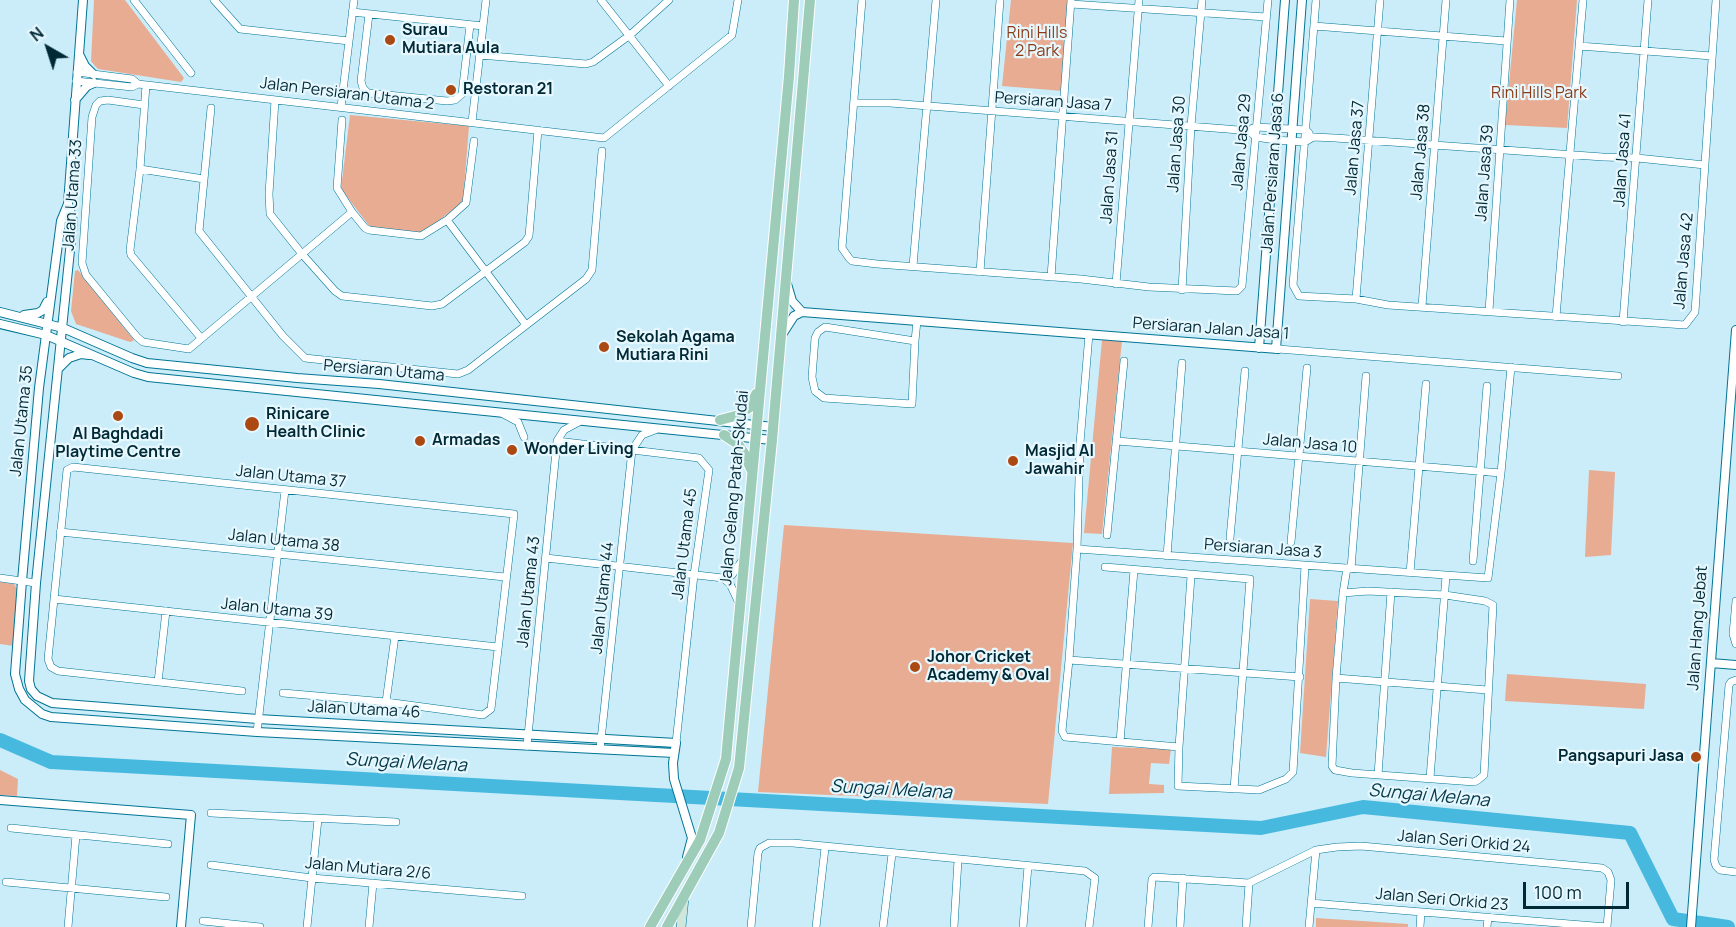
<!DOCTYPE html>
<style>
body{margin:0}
#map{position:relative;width:1736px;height:927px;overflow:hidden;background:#cbedfa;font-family:Manrope,sans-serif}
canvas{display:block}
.north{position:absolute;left:18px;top:18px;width:60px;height:60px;-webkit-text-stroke:4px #e6f7fe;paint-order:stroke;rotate:321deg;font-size:16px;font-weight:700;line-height:24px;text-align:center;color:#002936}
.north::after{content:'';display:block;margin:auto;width:21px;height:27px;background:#002936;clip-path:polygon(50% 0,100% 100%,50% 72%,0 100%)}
.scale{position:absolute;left:1523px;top:882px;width:106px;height:27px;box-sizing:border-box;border:3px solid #002936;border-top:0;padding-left:8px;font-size:18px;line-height:21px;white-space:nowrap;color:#002936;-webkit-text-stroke:4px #e6f7fe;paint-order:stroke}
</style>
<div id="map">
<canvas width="1736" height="927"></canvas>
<div class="north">N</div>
<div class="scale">100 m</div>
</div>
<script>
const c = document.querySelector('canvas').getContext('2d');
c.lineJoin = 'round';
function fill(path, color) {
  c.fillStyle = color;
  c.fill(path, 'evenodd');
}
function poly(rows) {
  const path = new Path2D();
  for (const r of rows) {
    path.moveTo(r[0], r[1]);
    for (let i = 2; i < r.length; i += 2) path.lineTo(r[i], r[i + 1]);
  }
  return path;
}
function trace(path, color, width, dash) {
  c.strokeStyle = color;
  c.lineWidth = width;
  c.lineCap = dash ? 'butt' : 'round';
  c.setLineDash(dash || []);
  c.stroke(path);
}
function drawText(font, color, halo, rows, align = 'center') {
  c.font = font + ' Manrope,sans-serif';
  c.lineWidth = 4.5;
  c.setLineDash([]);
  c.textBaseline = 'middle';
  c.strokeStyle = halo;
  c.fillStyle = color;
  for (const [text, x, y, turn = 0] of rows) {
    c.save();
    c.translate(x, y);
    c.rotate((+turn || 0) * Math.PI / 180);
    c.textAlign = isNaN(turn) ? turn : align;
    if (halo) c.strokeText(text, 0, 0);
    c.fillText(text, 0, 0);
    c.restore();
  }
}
fill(poly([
 [94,0,125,0,184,78,181,82,98,69,95,66,91,61],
 [1011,0,1072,0,1063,91,1002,86],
 [1517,0,1577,0,1567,128,1505,125],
 [350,115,469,126,463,202,423,233,370,227,341,189],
 [78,270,134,340,131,342,127,341,76,324,71,311,75,271],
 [1102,340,1122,341,1102,534,1084,533],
 [1589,470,1615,472,1611,555,1585,557],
 [784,525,1073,543,1048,804,758,792],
 [0,582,14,584,19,592,14,646,0,644],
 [1310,599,1338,601,1326,757,1300,753],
 [1507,674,1646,684,1644,709,1505,701],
 [1112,747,1171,749,1169,764,1151,763,1149,784,1164,785,1164,793,1109,794],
 [0,770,18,779,17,796,0,795],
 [1316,918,1408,924,1408,927,1316,927]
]), '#e8ac93');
trace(poly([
 [0,740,51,762,1261,828,1363,807,1630,833,1673,919,1728,927]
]), '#47b9df', 14);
const minor = poly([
 [134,0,191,73],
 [214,0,240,29,349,41],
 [601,0,669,86],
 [862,0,842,248,849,258,852,261,877,264,1081,279,1149,287,1237,291,1242,286,1268,0],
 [1316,0,1293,285,1299,296,1356,299,1388,305,1685,325,1695,312,1716,0],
 [1071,4,1266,17],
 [352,12,483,26],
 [369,14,361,81,363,88,368,93,447,101,455,100,462,94,470,25],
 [1314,26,1506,41],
 [1579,46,1712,56],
 [480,55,586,64,593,62,630,35,669,0],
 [77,72,132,79,138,84,604,138,732,35,738,0],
 [76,81,132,87,138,84],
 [146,85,140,169,130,250,131,255,201,338],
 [275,100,269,194,270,214,302,254,335,291,342,296,388,301,432,306,442,304,525,242,529,236,538,130],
 [854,103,890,103,1227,129,1249,131,1256,137,1275,140,1305,142,1313,137,1335,138,1603,157,1637,158,1705,165],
 [144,105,108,100,100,101,96,105,92,117,82,263,86,275,137,337,143,342,189,349,352,212],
 [341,107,354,0],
 [211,108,199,231,283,336,305,358,314,359,458,374,468,370,586,279,592,270,602,151],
 [342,120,337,188,352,212,365,228,369,230,421,236,447,220,466,203,474,141],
 [472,122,486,0],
 [1253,128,1257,127,1306,130,1309,133],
 [140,169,204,179],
 [447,220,526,325],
 [913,266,936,0],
 [980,272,1000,0],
 [1051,277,1071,0],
 [1116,284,1139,0],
 [1182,290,1191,126,1202,0],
 [1356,299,1380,0],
 [1422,306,1446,0],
 [1489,311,1510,0],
 [1556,317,1583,0],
 [1623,322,1648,0],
 [1089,334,1080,443,1077,549,1069,660,1062,731,1065,737,1179,747],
 [915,341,825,327,818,332,815,338,812,377,815,391,824,398,912,404,915,341,917,321],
 [1278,349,1618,376],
 [503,414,518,422,524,437],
 [557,441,699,458,709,470,694,575,676,743],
 [1117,441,1501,473],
 [60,532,505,577],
 [1107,535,1124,361],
 [1230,538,1245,371],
 [1291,542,1307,368],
 [1077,549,1488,578,1501,473,1511,367],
 [1167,556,1182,363],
 [546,558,723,578,732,575,741,562],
 [1473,561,1487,386],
 [1105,567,1250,579,1234,789],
 [1351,569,1366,376],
 [1410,573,1426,384],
 [1191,576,1179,747,1178,786,1259,790,1286,779,1293,772,1305,566],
 [0,578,36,583],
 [723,578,730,584,739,603],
 [1343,593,1368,591,1445,595,1485,601,1493,605,1484,775,1478,780,1474,782,1352,773,1335,770,1332,766,1336,678,1343,593,1347,568],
 [54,599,498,647],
 [1736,601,1733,634,1736,644],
 [1069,660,1300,677],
 [1336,678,1487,690],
 [1736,680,1731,682,1729,685,1714,860,1716,866,1720,870,1736,872],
 [158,682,166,611],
 [242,691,58,671,51,667,48,659,67,470,73,467,514,514,491,709,483,715,386,702,283,693],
 [386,702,395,636],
 [257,732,285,490],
 [1120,742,1134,570],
 [527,746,557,441,564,430,579,422],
 [600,749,632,450,642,435,655,430],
 [1378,775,1391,592],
 [1430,778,1446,576],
 [211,813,396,822],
 [11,828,168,844],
 [211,865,312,878,522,896],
 [6,882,166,897],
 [1311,903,1607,927],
 [203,921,260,927],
 [68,927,76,835],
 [307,927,318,819],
 [369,927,373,883],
 [751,927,758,853,760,848,769,843,793,843,1085,871,1095,878,1089,927],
 [816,927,825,848],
 [883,927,892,854],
 [954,927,958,860],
 [1023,927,1028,866],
 [1148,927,1152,879,1154,877,1249,883,1316,850,1337,847,1361,846,1602,868,1608,872,1611,880,1607,927],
 [1180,927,1183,878],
 [1246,927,1249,883],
 [1309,927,1316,850],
 [1420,927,1421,912],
 [1487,927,1488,917]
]);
const tertiary = poly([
 [83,0,68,204,61,221,39,388,22,581,15,674,19,689,25,700,42,714,51,717,257,732,674,753],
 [79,54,85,66,94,75],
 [75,100,87,86,94,83],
 [68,204,73,221,36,583,29,681,31,689,37,696,52,703,258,719,676,743,673,763,674,779,692,838,687,857],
 [787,284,792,301,802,312],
 [0,312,63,328,132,358,147,363,297,378,379,384,773,427],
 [802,312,1278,349],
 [24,315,38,313,43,310,47,302],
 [0,324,46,335,134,373,148,377,772,440],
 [783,333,794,316,802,312],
 [1259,348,1285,0],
 [1276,349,1302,0],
 [59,368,69,358,81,354,89,355],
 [1711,663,1736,665],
 [0,800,191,815,181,927],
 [1691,927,1736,330]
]);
const secondary = poly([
 [681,927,684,898]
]);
const primary = poly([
 [720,420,739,415,750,407,756,394],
 [724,435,738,444,744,453,751,469],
 [650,927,700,840,726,759,789,76,794,0],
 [667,927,719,833,739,768,772,440,810,0]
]);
trace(minor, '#007594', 8);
trace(tertiary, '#007594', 10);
trace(secondary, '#007594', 10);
trace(primary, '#fff', 12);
trace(minor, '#fff', 7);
trace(tertiary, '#fff', 8);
trace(secondary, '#cee6dc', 9);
trace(primary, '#9dcdb8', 10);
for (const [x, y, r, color] of [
 [390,40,6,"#ac4913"],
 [451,90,6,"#ac4913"],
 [604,347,6,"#ac4913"],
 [118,416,6,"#ac4913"],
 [252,424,8,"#ac4913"],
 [420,441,6,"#ac4913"],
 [512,450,6,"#ac4913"],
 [1013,461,6,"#ac4913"],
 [915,667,6,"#ac4913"],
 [1696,757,6,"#ac4913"]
]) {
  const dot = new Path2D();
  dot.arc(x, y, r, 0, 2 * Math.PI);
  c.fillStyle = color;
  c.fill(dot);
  trace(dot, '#e6f7fe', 2);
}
drawText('bold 16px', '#002936', '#e6f7fe', [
 ["Surau",402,31],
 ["Mutiara Aula",402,49],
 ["Restoran 21",463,90],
 ["Sekolah Agama",616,338],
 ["Mutiara Rini",616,356],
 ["Rinicare",266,415],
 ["Health Clinic",266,433],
 ["Al Baghdadi",118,435,"center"],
 ["Playtime Centre",118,453,"center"],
 ["Armadas",432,441],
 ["Wonder Living",524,450],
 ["Masjid Al",1025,452],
 ["Jawahir",1025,470],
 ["Johor Cricket",927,658],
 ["Academy & Oval",927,676],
 ["Pangsapuri Jasa",1684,757,"right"]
], 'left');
drawText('16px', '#893c17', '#e6f7fe', [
 ["Rini Hills",1037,34],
 ["2 Park",1037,52],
 ["Rini Hills Park",1539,94]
]);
drawText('16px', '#002936', '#e6f7fe', [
 ["Jalan Persiaran Utama 2",347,94,7],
 ["Persiaran Jasa 7",1053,102,4],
 ["Jalan Jasa 29",1242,142,-85],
 ["Jalan Jasa 30",1177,144,-86],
 ["Jalan Jasa 37",1355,148,-85],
 ["Jalan Jasa 38",1421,152,-85],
 ["Jalan Jasa 41",1623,160,-86],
 ["Jalan Persiaran Jasa 6",1273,173,-86],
 ["Jalan Jasa 39",1485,173,-86],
 ["Jalan Jasa 31",1110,177,-86],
 ["Jalan Utama 33",73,195,-86],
 ["Jalan Jasa 42",1684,261,-85],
 ["Persiaran Jalan Jasa 1",1211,329,4],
 ["Persiaran Utama",384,371,5],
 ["Jalan Utama 35",22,421,-84],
 ["Jalan Jasa 10",1310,444,5],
 ["Jalan Utama 37",291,477,6],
 ["Jalan Gelang Patah-Skudai",735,488,-85],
 ["Jalan Utama 38",284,541,6],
 ["Jalan Utama 45",685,544,-83],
 ["Persiaran Jasa 3",1263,549,4],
 ["Jalan Utama 43",529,592,-84],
 ["Jalan Utama 44",603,598,-84],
 ["Jalan Utama 39",277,610,6],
 ["Jalan Hang Jebat",1698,628,-86],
 ["Jalan Utama 46",364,710,3],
 ["Jalan Seri Orkid 24",1464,842,5],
 ["Jalan Mutiara 2/6",368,869,5],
 ["Jalan Seri Orkid 23",1442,900,5]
]);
drawText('italic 18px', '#043949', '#e6f7fe', [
 ["Sungai Melana",406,763,3],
 ["Sungai Melana",891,790,3],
 ["Sungai Melana",1429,796,5]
]);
</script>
